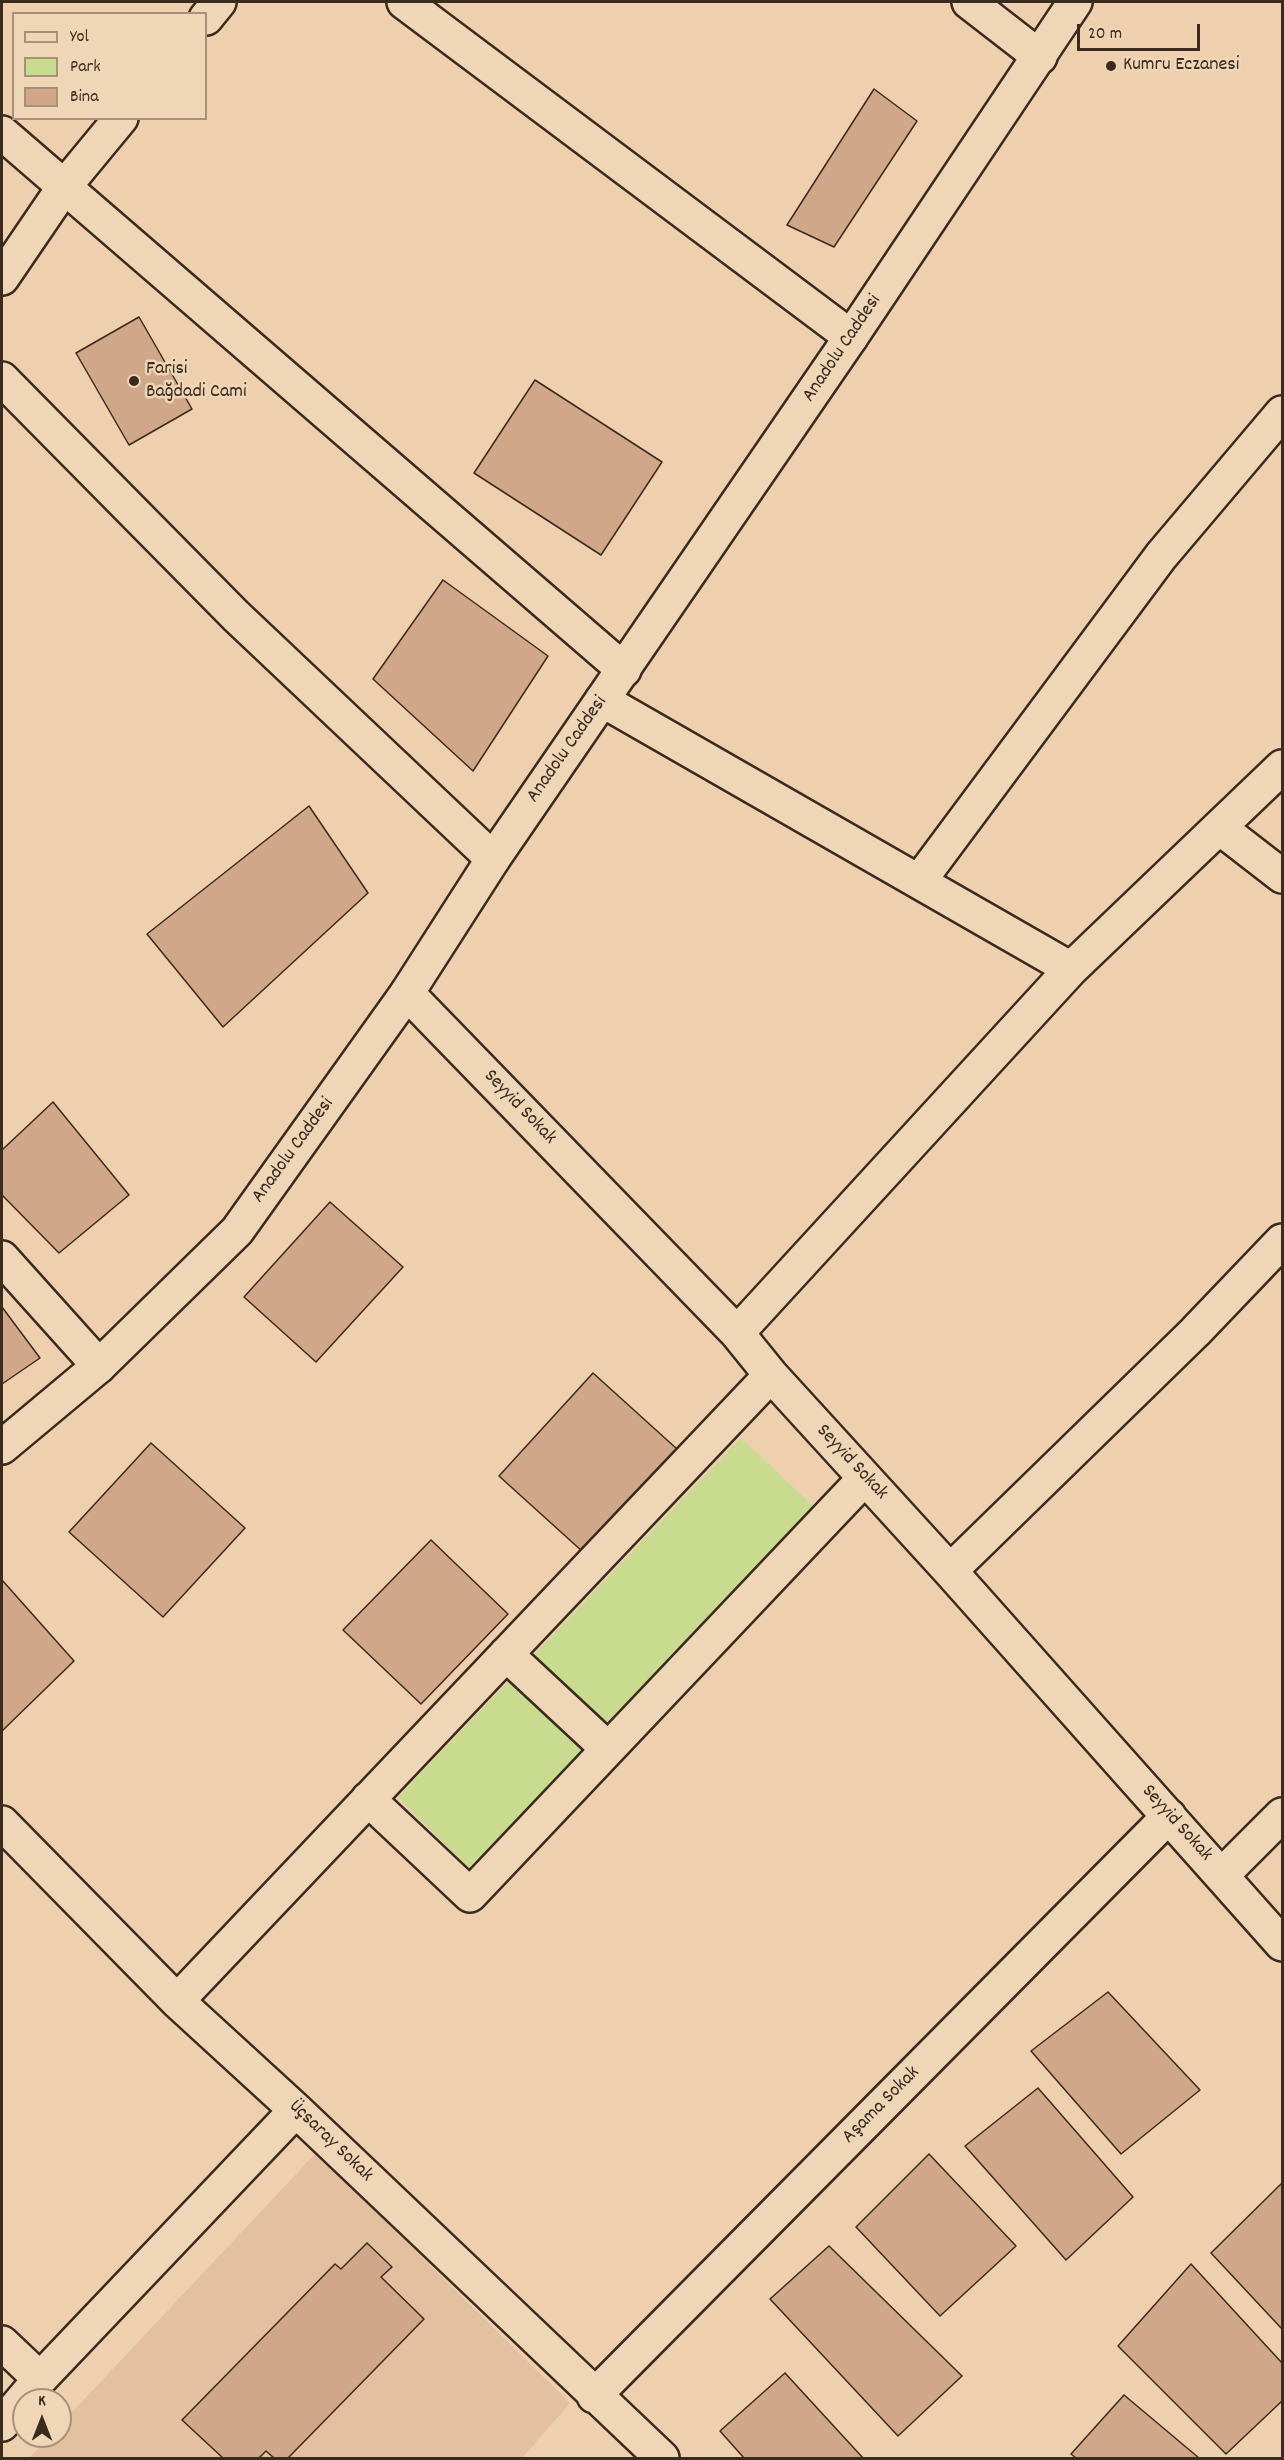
<!DOCTYPE html>
<meta charset="utf-8">
<style>
body{margin:0}
#map{position:relative;width:1284px;height:2460px;overflow:hidden;background:#eecfae;font-family:Dekko,sans-serif}
canvas{display:block}
.frame{position:absolute;inset:0;border:3px solid #3b2a1e;pointer-events:none}
.legend{position:absolute;left:12px;top:12px;width:195px;height:108px;box-sizing:border-box;background:#efd6b6;border:2px solid #a79179;margin:0;padding:8px 10px;list-style:none;font-size:18px;color:#3b2a1e}
.legend li{display:flex;align-items:center;gap:12px;height:30px}
.legend b{width:30px;border:2px solid #a79179}
.north{position:absolute;left:12px;top:2388px;width:60px;height:60px;box-sizing:border-box;background:#efd6b6;border:2px solid #a79179;border-radius:50%;rotate:0deg;font-size:16px;font-weight:700;line-height:24px;text-align:center;color:#3b2a1e}
.north::after{content:'';display:block;margin:auto;width:21px;height:27px;background:#3b2a1e;clip-path:polygon(50% 0,100% 100%,50% 72%,0 100%)}
.scale{position:absolute;left:1077px;top:24px;width:123px;height:27px;box-sizing:border-box;border:3px solid #3b2a1e;border-top:0;padding-left:8px;font-size:18px;line-height:21px;white-space:nowrap;color:#3b2a1e;-webkit-text-stroke:4px #efd6b6;paint-order:stroke}
</style>
<div id="map">
<canvas width="1284" height="2460"></canvas>
<div class="frame"></div>
<ul class="legend">
<li><b style="height:8px;background:#efd6b6"></b>Yol</li>
<li><b style="height:16px;background:#c9db8f"></b>Park</li>
<li><b style="height:16px;background:#d1a789"></b>Bina</li>
</ul>
<div class="north">K</div>
<div class="scale">20 m</div>
</div>
<script>
const c = document.querySelector('canvas').getContext('2d');
c.lineJoin = 'round';
function fill(path, color) {
  c.fillStyle = color;
  c.fill(path, 'evenodd');
}
function poly(rows) {
  const path = new Path2D();
  for (const r of rows) {
    path.moveTo(r[0], r[1]);
    for (let i = 2; i < r.length; i += 2) path.lineTo(r[i], r[i + 1]);
  }
  return path;
}
function trace(path, color, width, dash) {
  c.strokeStyle = color;
  c.lineWidth = width;
  c.lineCap = dash ? 'butt' : 'round';
  c.setLineDash(dash || []);
  c.stroke(path);
}
function drawText(font, color, halo, rows, align = 'center') {
  c.font = font + ' Dekko,sans-serif';
  c.lineWidth = 5;
  c.setLineDash([]);
  c.textBaseline = 'middle';
  c.strokeStyle = halo;
  c.fillStyle = color;
  for (const [text, x, y, turn = 0] of rows) {
    c.save();
    c.translate(x, y);
    c.rotate((+turn || 0) * Math.PI / 180);
    c.textAlign = isNaN(turn) ? turn : align;
    if (halo) c.strokeText(text, 0, 0);
    c.fillText(text, 0, 0);
    c.restore();
  }
}
fill(poly([
 [316,2153,570,2403,522,2458,29,2458,50,2436,60,2436,60,2425]
]), '#e2c0a0');
fill(poly([
 [741,1438,813,1506,472,1872,398,1797]
]), '#c9db8f');
const building = poly([
 [874,89,917,121,834,247,787,225,874,89],
 [139,317,192,409,129,445,76,353,139,317],
 [535,380,662,462,601,555,474,473,535,380],
 [443,580,548,656,473,771,373,679,443,580],
 [309,806,368,893,223,1027,147,934,309,806],
 [53,1102,129,1195,59,1253,2,1195,2,1150,53,1102],
 [330,1202,403,1267,316,1362,244,1297,330,1202],
 [2,1307,40,1358,2,1384,2,1307],
 [593,1373,677,1449,583,1552,499,1476,593,1373],
 [151,1443,245,1528,163,1617,69,1532,151,1443],
 [431,1540,508,1614,421,1704,343,1630,431,1540],
 [2,1580,74,1661,2,1731,2,1580],
 [1108,1992,1200,2090,1121,2154,1031,2051,1108,1992],
 [1038,2088,1133,2197,1066,2260,965,2146,1038,2088],
 [929,2154,1016,2246,940,2316,856,2227,929,2154],
 [1282,2183,1282,2329,1211,2253,1282,2183],
 [367,2243,392,2267,381,2277,424,2319,288,2458,274,2458,266,2451,259,2458,223,2458,182,2420,335,2264,341,2269,367,2243],
 [829,2246,962,2376,898,2436,770,2299,829,2246],
 [1191,2264,1282,2363,1282,2401,1226,2454,1118,2346,1191,2264],
 [785,2373,863,2458,744,2458,720,2431,785,2373],
 [1124,2395,1199,2458,1076,2458,1071,2454,1124,2395]
]);
fill(building, '#d1a789');
trace(building, '#3b2a1e', 1.5);
const street = poly([
 [404,2,851,337],
 [969,2,1040,57],
 [206,18,219,2],
 [2,133,624,670],
 [2,278,64,187,121,118],
 [2,379,236,616,493,859],
 [602,700,1071,969],
 [1220,828,1282,876],
 [920,880,1161,556,1282,413],
 [407,993,737,1333,771,1375,950,1571,1282,1944],
 [2,1258,99,1366],
 [737,1333,1071,969,1282,767],
 [950,1571,1195,1332,1282,1241],
 [506,1654,608,1749],
 [368,1799,470,1895,865,1478],
 [2,1823,177,2001,296,2110,662,2458],
 [1222,1875,1282,1815],
 [177,2001,771,1375],
 [2,2343,40,2379],
 [594,2396,1169,1816],
 [2,2424,40,2379,296,2110]
]);
const secondary = poly([
 [2,1447,99,1366,237,1231,407,993,493,859,851,337,1075,2]
]);
trace(street, '#3b2a1e', 38);
trace(secondary, '#3b2a1e', 38);
trace(street, '#efd6b6', 33);
trace(secondary, '#efd6b6', 33);
for (const [x, y, r, color] of [
 [1111,66,6,"#3b2a1e"],
 [134,381,6,"#3b2a1e"]
]) {
  const dot = new Path2D();
  dot.arc(x, y, r, 0, 2 * Math.PI);
  c.fillStyle = color;
  c.fill(dot);
  trace(dot, '#efd6b6', 2);
}
drawText('20px', '#3b2a1e', '#efd6b6', [
 ["Kumru Eczanesi",1123,66],
 ["Farisi",146,370],
 ["Bağdadi Cami",146,393]
], 'left');
drawText('20px', '#3b2a1e', '#efd6b6', [
 ["Anadolu Caddesi",843,349,-56],
 ["Anadolu Caddesi",568,750,-55],
 ["Seyyid Sokak",519,1108,46],
 ["Anadolu Caddesi",294,1151,-54],
 ["Seyyid Sokak",851,1463,47],
 ["Seyyid Sokak",1176,1824,48],
 ["Aşama Sokak",882,2106,-45],
 ["Üçsaray Sokak",330,2142,44]
]);
</script>
